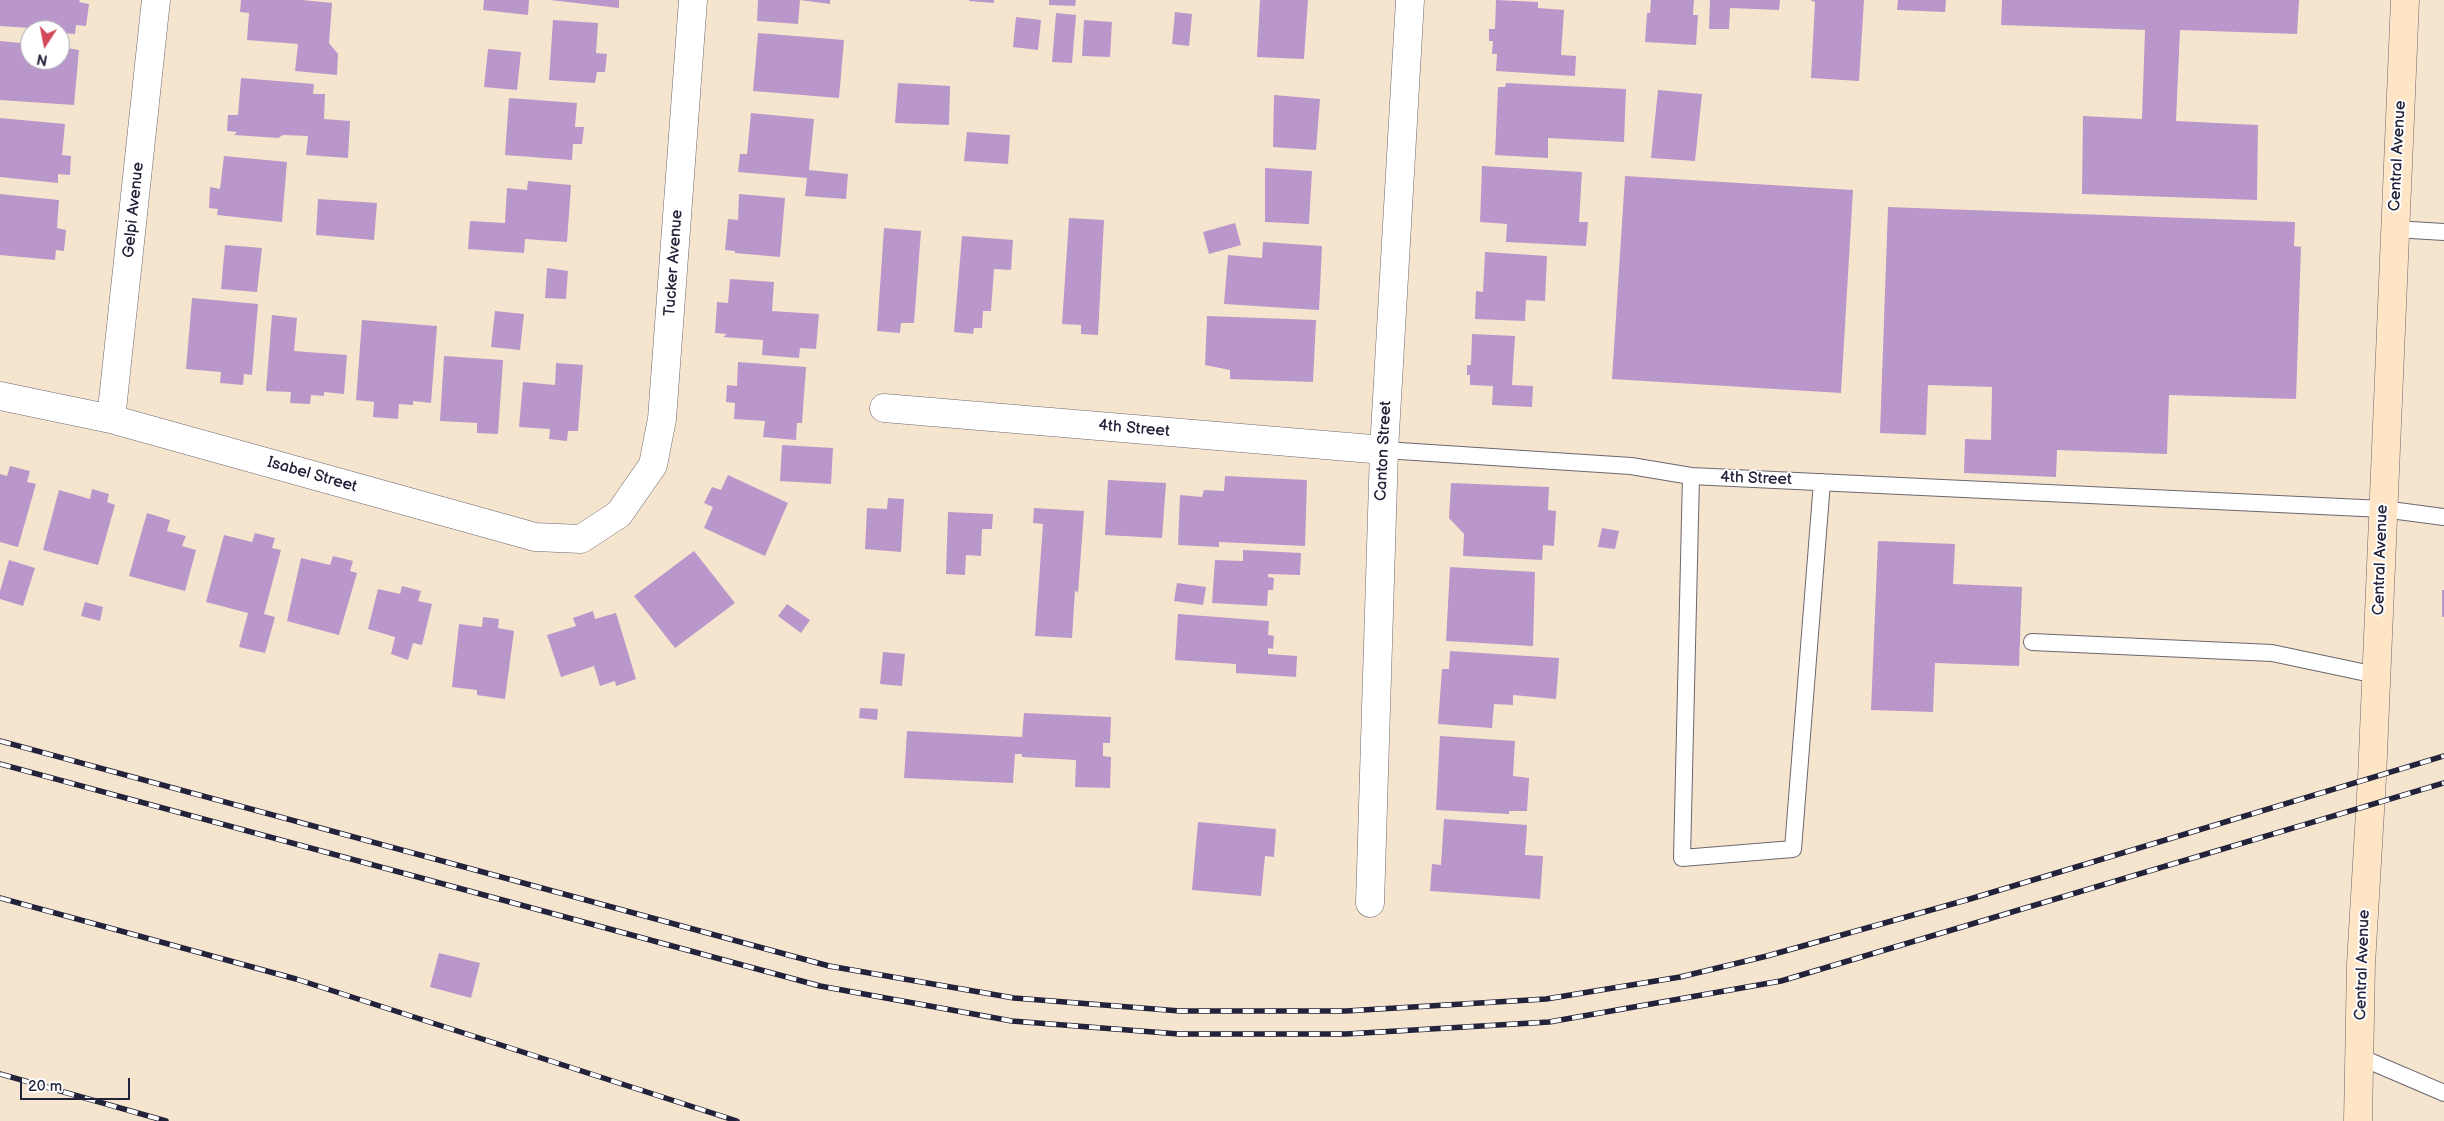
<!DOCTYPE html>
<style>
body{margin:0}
#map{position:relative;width:2444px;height:1121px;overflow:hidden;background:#f6e5ce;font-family:"Balsamiq Sans",sans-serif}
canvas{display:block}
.north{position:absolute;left:20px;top:20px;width:50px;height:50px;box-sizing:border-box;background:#fff;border:1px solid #a7a7b1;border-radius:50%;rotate:191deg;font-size:14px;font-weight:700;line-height:20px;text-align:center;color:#22223b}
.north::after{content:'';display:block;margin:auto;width:18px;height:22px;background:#d1495b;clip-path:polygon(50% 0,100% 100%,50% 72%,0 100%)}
.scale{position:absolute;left:20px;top:1078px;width:110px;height:22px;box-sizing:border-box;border:2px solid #22223b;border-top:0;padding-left:6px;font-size:15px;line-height:18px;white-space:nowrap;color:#22223b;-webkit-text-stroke:4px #fff;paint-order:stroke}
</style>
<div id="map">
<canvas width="2444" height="1121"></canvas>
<div class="north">N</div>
<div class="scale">20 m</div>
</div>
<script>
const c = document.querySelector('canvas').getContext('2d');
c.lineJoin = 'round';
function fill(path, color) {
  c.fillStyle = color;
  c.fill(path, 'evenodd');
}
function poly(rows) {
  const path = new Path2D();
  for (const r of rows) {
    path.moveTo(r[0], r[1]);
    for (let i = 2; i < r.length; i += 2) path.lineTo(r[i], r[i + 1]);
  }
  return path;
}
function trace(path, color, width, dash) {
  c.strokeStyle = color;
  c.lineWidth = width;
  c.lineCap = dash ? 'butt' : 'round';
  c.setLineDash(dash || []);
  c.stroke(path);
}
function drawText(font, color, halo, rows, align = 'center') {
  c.font = font + ' "Balsamiq Sans",sans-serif';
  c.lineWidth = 4;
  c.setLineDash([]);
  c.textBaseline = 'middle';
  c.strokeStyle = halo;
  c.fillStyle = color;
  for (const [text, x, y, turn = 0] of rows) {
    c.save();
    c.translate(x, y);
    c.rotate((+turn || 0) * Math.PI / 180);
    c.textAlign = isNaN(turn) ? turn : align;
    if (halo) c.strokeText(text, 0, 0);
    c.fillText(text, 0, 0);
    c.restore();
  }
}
fill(poly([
 [0,0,80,0,79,2,89,4,86,26,76,25,75,34,60,33,60,30,0,26],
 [241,0,302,0,332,3,329,43,338,54,337,75,295,71,298,44,247,40,249,13,240,12],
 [484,0,529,0,528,15,483,10],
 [550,0,619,0,619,8],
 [758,0,800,0,798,24,757,21],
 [800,0,830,0,830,4],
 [969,0,994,0,994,3,969,1],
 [1049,0,1076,0,1075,6,1049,5],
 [1260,0,1308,0,1304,59,1257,57],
 [1496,0,1538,2,1538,8,1564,10,1561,55,1576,56,1575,76,1496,71,1497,54,1492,54,1493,41,1489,41,1489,29,1495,29],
 [1651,0,1694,0,1693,15,1698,15,1696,45,1645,42,1647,13,1650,13],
 [1710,0,1780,0,1779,10,1730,8,1729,29,1709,29],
 [1810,0,1864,0,1859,81,1811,78,1815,2],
 [1898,0,1946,0,1945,12,1897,10],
 [2002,0,2299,0,2297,34,2180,30,2176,121,2258,125,2257,200,2082,194,2083,116,2142,119,2145,30,2001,25],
 [1175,12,1192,14,1189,46,1172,44],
 [1056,13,1076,15,1072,63,1052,62],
 [1016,17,1041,20,1038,50,1013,47],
 [553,20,598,23,596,53,607,54,605,72,597,72,595,83,549,80],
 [1084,20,1112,22,1110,57,1082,56],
 [758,33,844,40,839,98,753,91],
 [0,41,30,44,30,60,60,60,60,47,79,50,74,105,0,100],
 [488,49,521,52,517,90,484,87],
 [241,78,314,84,313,94,325,94,324,119,350,121,348,158,306,155,308,136,283,135,278,138,234,135,237,132,227,131,228,115,238,115],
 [898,83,950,86,949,125,895,123],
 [1506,83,1626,89,1624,142,1548,138,1548,158,1495,155,1498,87,1505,87],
 [1658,90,1702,94,1695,161,1651,158],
 [1274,95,1320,99,1316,150,1273,147],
 [509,98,577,103,575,127,584,127,582,144,573,144,572,160,505,155],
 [751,113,814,119,809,170,848,174,846,199,805,196,807,178,738,172,740,154,747,154],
 [0,118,65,124,62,155,71,156,70,175,58,174,58,183,0,177],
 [967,132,1010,135,1008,164,964,161],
 [224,156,287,162,282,222,217,215,218,209,209,208,210,187,220,189],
 [1482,166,1582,172,1579,222,1588,222,1586,246,1506,242,1507,224,1480,222],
 [1265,168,1312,171,1309,224,1265,222],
 [1625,176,1853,190,1841,393,1612,379],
 [528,181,571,185,567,242,525,239,524,253,468,249,470,221,505,223,507,188,527,190],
 [0,194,59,200,57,228,66,230,64,251,56,250,55,260,0,255],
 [739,194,785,198,780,257,735,253,735,251,725,250,728,219,738,220],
 [318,199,377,203,374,240,316,235],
 [1888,207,2295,222,2294,246,2301,247,2296,399,2169,395,2167,454,2057,450,2056,477,1964,473,1965,439,1991,440,1992,387,1928,385,1926,435,1880,433],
 [1069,218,1104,220,1098,335,1081,334,1081,325,1062,324],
 [1235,223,1241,245,1209,254,1203,232],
 [884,228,921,231,914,323,901,323,900,333,877,331],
 [962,236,1013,240,1011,270,994,269,991,311,983,311,982,328,974,328,973,334,954,332],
 [1263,242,1322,246,1319,310,1224,304,1228,255,1262,258],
 [225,245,262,248,257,292,221,289],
 [1485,252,1547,256,1545,301,1526,300,1525,321,1475,319,1476,291,1483,292],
 [547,268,568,271,566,299,545,298],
 [730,279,774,282,772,311,819,314,816,349,800,348,799,358,762,355,763,340,723,337,727,334,715,333,717,302,728,303],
 [192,298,258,304,252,375,244,374,243,385,220,383,221,372,186,369],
 [495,311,524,314,520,350,491,347],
 [272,315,297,318,294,351,347,355,344,394,324,392,324,396,311,395,310,404,290,403,291,392,266,391],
 [1207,316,1316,320,1313,382,1230,379,1230,370,1205,365],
 [362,320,437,326,431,403,413,401,413,405,399,404,398,419,373,417,374,402,356,400],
 [1472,334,1515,336,1512,385,1533,386,1532,407,1492,405,1493,386,1470,385,1470,375,1467,375,1467,365,1471,365],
 [444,356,503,360,498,434,477,433,477,423,440,421],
 [738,362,806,367,802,423,797,423,796,440,763,437,765,421,734,419,735,403,726,402,727,385,737,386],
 [556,363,583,365,578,431,568,431,567,441,549,439,550,429,519,427,523,382,555,385],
 [782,445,833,448,831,484,780,481],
 [10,466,30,471,27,482,36,484,18,547,0,542,0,474,7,476],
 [728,475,788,503,765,556,704,528,713,507,704,503,712,487,721,490],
 [1225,476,1307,480,1305,546,1219,542,1219,547,1178,545,1180,495,1202,497,1204,490,1224,491],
 [1108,480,1166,483,1162,538,1105,535],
 [1451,483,1549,487,1548,510,1556,511,1554,546,1543,545,1542,560,1463,556,1464,534,1449,518],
 [92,489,109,494,107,502,115,505,98,565,43,550,59,490,90,499],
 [888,498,904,499,901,552,865,549,867,508,887,509],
 [1034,508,1084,511,1078,593,1075,590,1072,638,1035,636,1043,524,1033,523],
 [948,512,993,514,992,529,982,529,981,556,966,555,965,575,946,574],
 [147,513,170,520,167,531,186,536,182,546,196,550,185,591,129,576],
 [1602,528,1619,531,1615,549,1598,547],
 [255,533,275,538,272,548,281,550,264,614,275,617,265,653,239,647,248,613,206,602,224,535,252,542],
 [1878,541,1955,544,1953,584,2022,587,2019,666,1935,663,1933,712,1871,710],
 [1243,550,1301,553,1300,575,1268,574,1268,577,1274,578,1273,590,1268,590,1267,606,1212,603,1215,560,1243,561],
 [694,551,735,603,675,648,634,596],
 [333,556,353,561,350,571,357,573,339,635,287,621,301,558,330,565],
 [9,560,35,568,23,606,0,599,0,591],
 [1450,567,1535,572,1533,646,1446,641],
 [1177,583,1206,587,1203,605,1174,601],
 [402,586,421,591,418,601,432,604,422,645,413,643,408,660,391,654,395,637,368,629,378,589,400,594],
 [2442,590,2444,590,2444,617,2442,617],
 [85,602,103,607,100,621,81,616],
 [787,604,810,620,801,633,778,616],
 [593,611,595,619,616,613,636,679,616,686,615,681,600,686,594,666,561,677,547,635,576,626,573,618],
 [1178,614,1269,621,1268,635,1274,636,1273,649,1268,648,1268,654,1297,656,1296,677,1236,673,1236,664,1175,660],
 [483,617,499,619,498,628,514,631,505,699,477,695,477,690,452,687,459,624,482,627],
 [1450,651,1559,658,1556,699,1513,695,1513,705,1494,704,1492,728,1438,724,1442,669,1449,669],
 [883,652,905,654,902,686,880,684],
 [860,708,878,709,877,720,859,718],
 [1024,713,1111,717,1110,743,1103,743,1103,756,1111,757,1110,788,1075,787,1076,760,1022,757,1022,754,1015,754,1013,783,904,778,907,731,1022,737],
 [1440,736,1515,741,1513,776,1529,778,1527,811,1509,811,1509,814,1436,810],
 [1444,819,1527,825,1525,855,1543,856,1540,899,1430,891,1432,864,1441,865],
 [1198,822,1276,829,1274,857,1265,856,1261,896,1192,890],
 [439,953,480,963,471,998,430,987]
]), '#b997cb');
const service = poly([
 [2395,229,2444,232],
 [1384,450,1631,466,1691,476,2383,509,2444,517],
 [1691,476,1682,858,1793,849,1822,482],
 [2032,642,2272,653,2376,675],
 [2360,1057,2444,1093]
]);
const minor = poly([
 [0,396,111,419,535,537,581,539,619,514,653,465,662,419,693,0],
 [884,408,1384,450],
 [111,419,156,0],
 [1370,903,1384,450,1410,0]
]);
const secondary = poly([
 [2358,1121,2361,964,2372,778,2405,0]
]);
trace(service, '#6c666e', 18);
trace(minor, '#6c666e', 29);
trace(secondary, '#6c666e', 29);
trace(service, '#fff', 16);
trace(minor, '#fff', 28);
trace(secondary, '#fde5c5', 28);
const rail = poly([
 [0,741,829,966,1014,998,1180,1011,1346,1011,1546,999,1680,977,1767,956,1970,899,2444,756],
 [0,764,820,986,1012,1021,1179,1034,1346,1034,1549,1022,1781,981,2444,783],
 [0,898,296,979,737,1121],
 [0,1074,166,1121]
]);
trace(rail, '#22223b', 5.5);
trace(rail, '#fff', 4, [11]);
drawText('16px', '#22223b', '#fff', [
 ["Central Avenue",2398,156,-87],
 ["Gelpi Avenue",134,210,-84],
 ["Tucker Avenue",674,263,-86],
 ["4th Street",1134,429,5],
 ["Canton Street",1384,451,-87],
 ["Isabel Street",312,475,16],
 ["4th Street",1756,479,2],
 ["Central Avenue",2381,560,-88],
 ["Central Avenue",2363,965,-88]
]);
</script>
